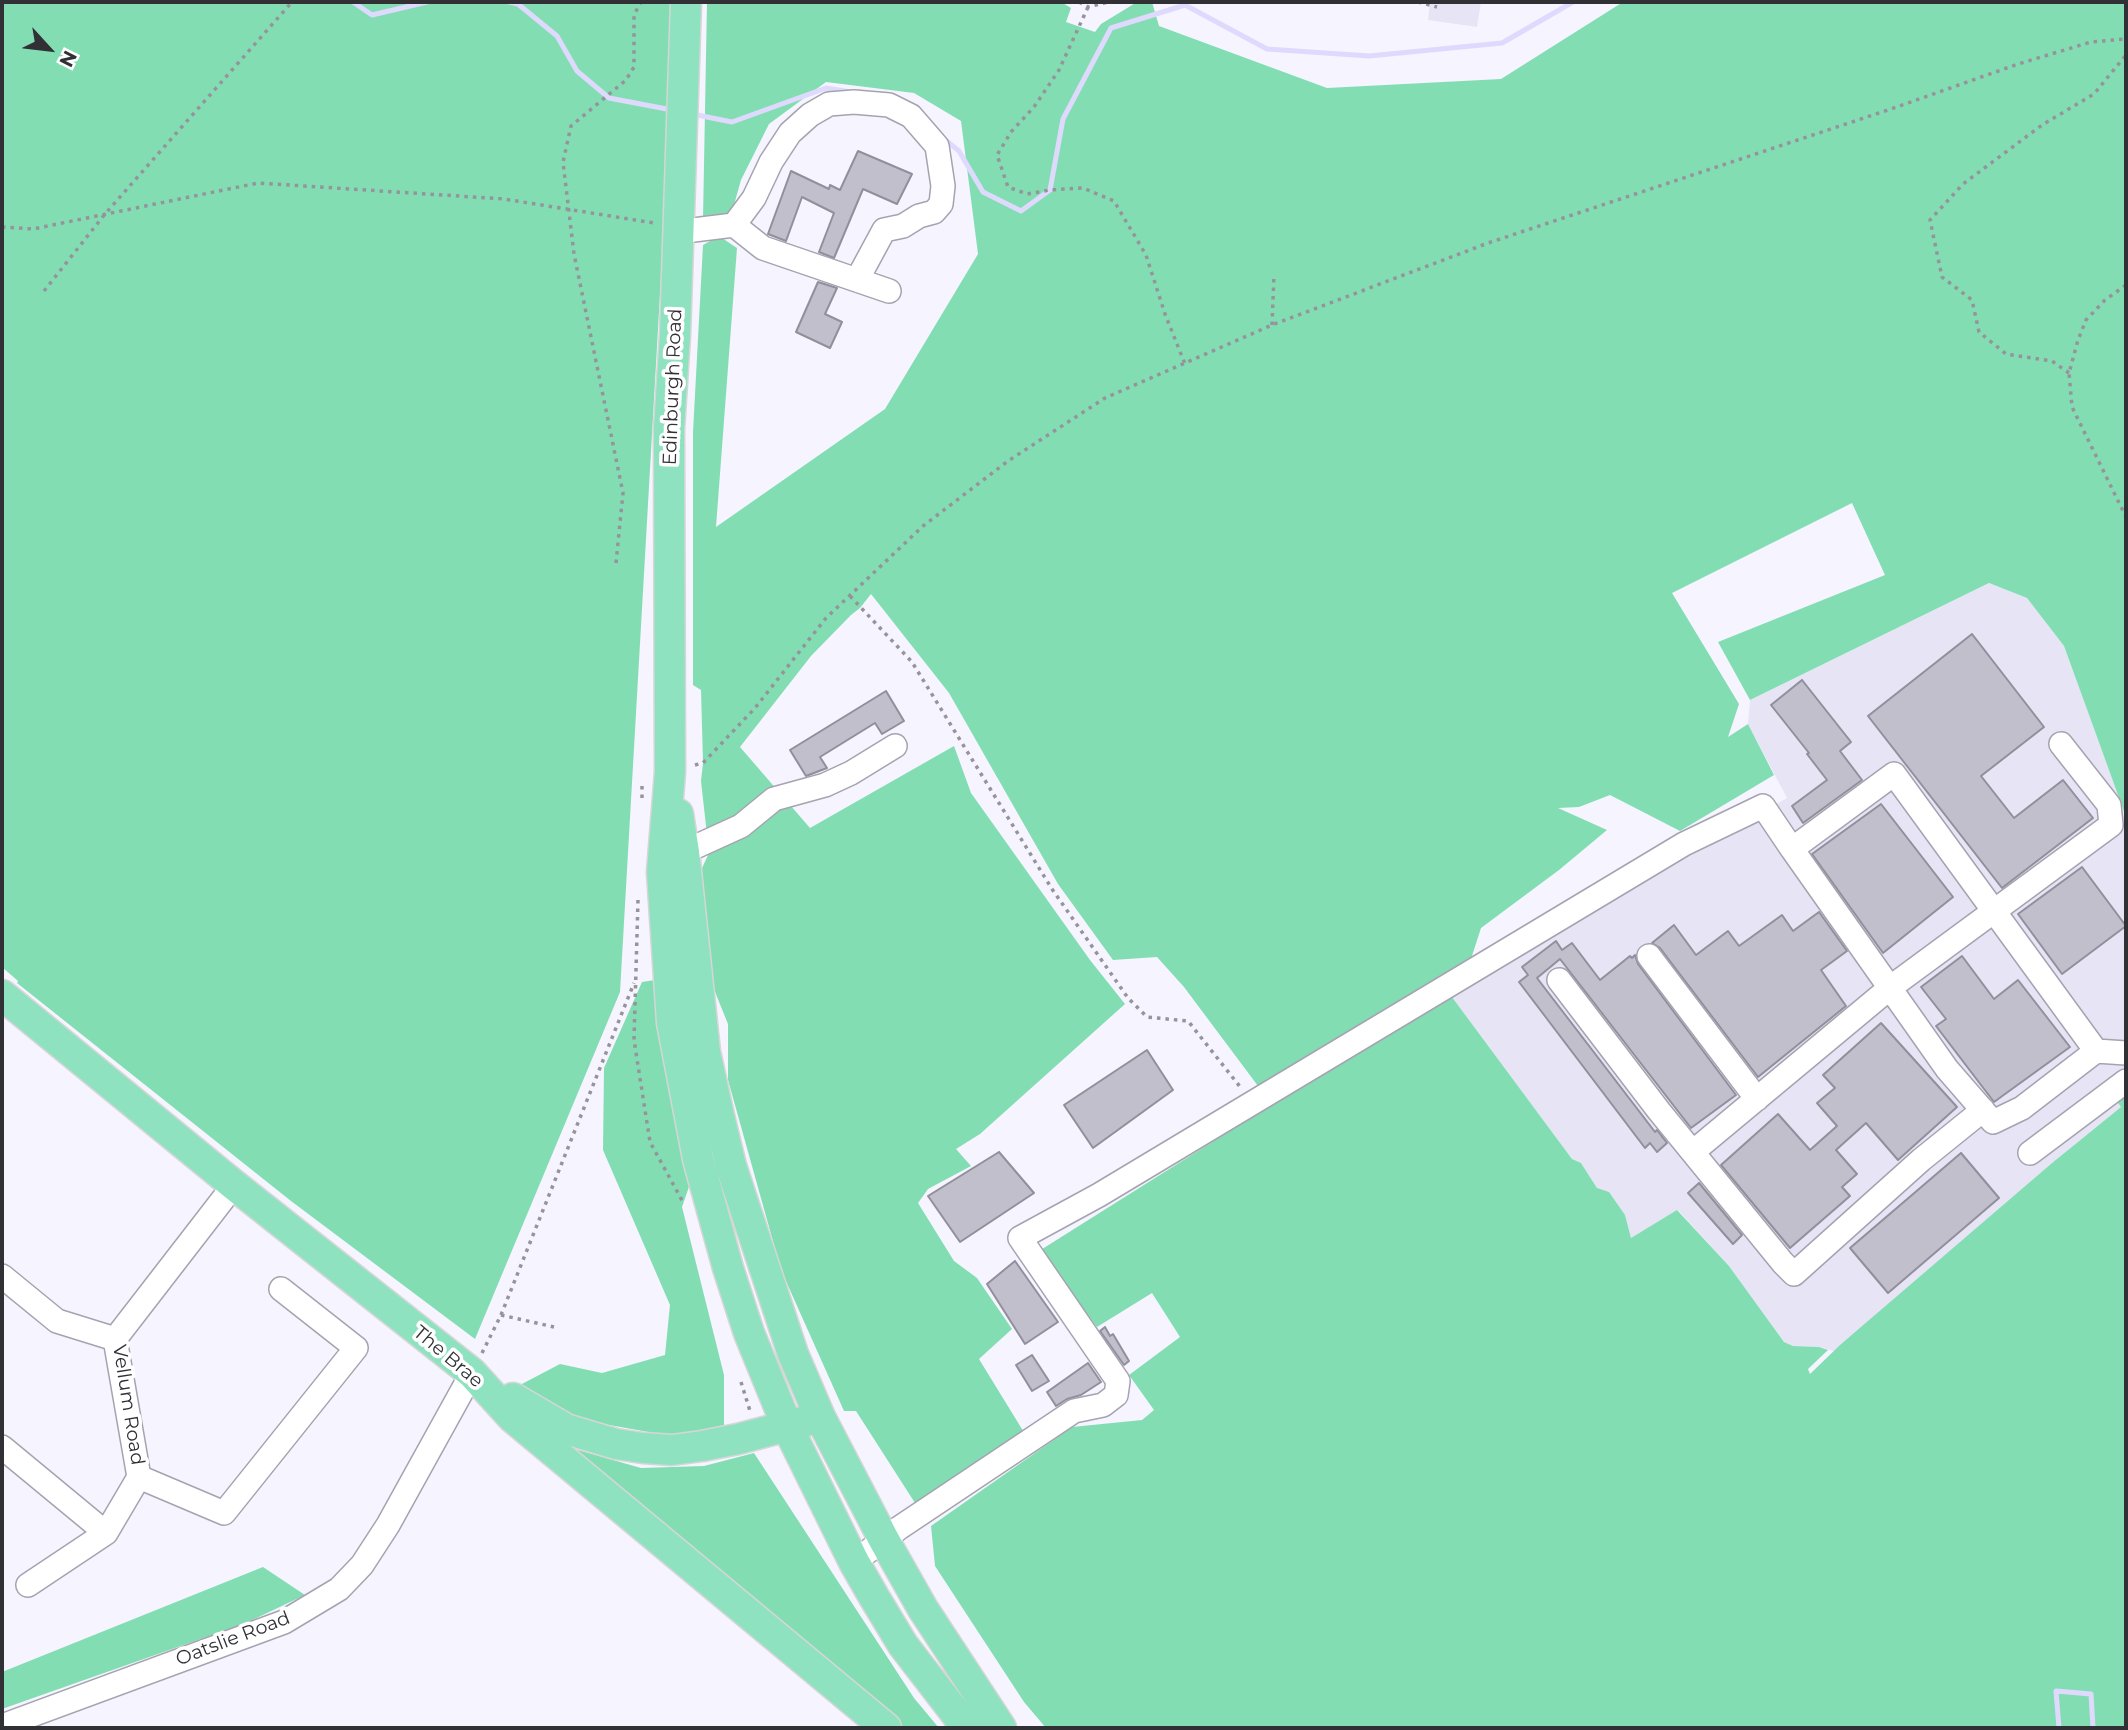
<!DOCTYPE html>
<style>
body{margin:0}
#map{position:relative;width:2128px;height:1730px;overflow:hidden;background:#f6f4ff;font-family:Montserrat,sans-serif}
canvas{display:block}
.frame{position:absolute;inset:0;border:4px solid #313035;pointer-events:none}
.north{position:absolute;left:14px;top:14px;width:70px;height:70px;-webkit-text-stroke:5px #fff;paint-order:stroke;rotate:117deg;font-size:19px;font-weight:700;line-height:28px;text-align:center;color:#313035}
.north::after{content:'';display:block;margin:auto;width:24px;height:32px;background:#313035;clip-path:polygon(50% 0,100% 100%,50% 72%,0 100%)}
</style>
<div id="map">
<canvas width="2128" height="1730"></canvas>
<div class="frame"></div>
<div class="north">N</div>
</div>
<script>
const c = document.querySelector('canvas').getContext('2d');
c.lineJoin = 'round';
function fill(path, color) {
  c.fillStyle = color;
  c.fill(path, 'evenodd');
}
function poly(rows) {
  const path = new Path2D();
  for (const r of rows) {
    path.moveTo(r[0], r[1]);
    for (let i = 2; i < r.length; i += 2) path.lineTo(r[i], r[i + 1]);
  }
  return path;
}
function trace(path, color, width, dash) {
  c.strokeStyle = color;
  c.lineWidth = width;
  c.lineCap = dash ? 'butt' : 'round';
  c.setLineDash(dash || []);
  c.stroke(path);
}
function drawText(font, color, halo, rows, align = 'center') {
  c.font = font + ' Montserrat,sans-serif';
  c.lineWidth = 7;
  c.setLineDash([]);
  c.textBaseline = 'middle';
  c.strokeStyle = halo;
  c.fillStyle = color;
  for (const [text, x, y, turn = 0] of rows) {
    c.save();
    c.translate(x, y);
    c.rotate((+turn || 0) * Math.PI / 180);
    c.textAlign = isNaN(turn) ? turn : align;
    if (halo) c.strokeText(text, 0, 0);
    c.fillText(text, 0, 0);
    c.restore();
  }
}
fill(poly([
 [1430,2,1481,2,1477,27,1428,20],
 [1989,583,2027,598,2064,646,2126,817,2126,1093,2121,1107,2052,1163,1834,1351,1819,1347,1793,1346,1784,1342,1729,1266,1678,1210,1631,1239,1625,1215,1597,1188,1581,1163,1572,1159,1449,993,1787,798,1748,724,1750,700]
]), '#e7e5f5');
fill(poly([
 [2,2,671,2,664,225,620,992,475,1339,291,1201,17,983,18,981,2,967],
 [707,2,1061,2,1071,8,1066,22,1095,32,1101,24,1137,2,1152,2,1159,26,1327,88,1501,79,1623,2,2126,2,2126,817,2064,646,2027,598,1989,583,1750,700,1718,642,1885,575,1852,503,1672,593,1739,704,1728,737,1748,724,1774,775,1680,831,1610,795,1579,807,1558,808,1607,830,1559,870,1481,928,1471,959,1439,976,1437,984,1261,1090,1184,987,1157,957,1113,960,1058,884,949,693,871,594,860,608,851,615,811,656,740,747,810,828,954,746,971,793,1090,960,1125,1004,980,1134,956,1149,971,1166,928,1189,918,1203,954,1261,977,1278,1012,1329,979,1359,1025,1434,915,1503,856,1411,844,1411,781,1270,728,1080,728,1024,707,972,696,881,709,853,701,781,703,763,701,690,693,685,693,432,703,245,719,236,737,248,716,527,885,409,978,254,961,121,914,93,826,82,769,124,741,180,730,219,703,219],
 [655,980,691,1181,682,1207,724,1375,724,1426,671,1436,581,1420,520,1385,560,1364,602,1373,665,1355,670,1305,603,1150,604,1068,642,982],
 [1449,993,1572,1159,1581,1163,1597,1188,1609,1192,1625,1215,1631,1238,1677,1210,1729,1266,1784,1342,1793,1346,1819,1347,1828,1350,1808,1369,1810,1374,1840,1345,2052,1163,2121,1107,2110,1091,2126,1076,2126,1728,1046,1728,1024,1702,935,1566,931,1526,1072,1427,1142,1420,1154,1410,1129,1375,1180,1337,1152,1293,1097,1327,1039,1251],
 [578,1450,641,1468,704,1466,754,1453,914,1698,939,1728,901,1728,572,1457],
 [263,1567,305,1595,246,1623,2,1709,2,1672]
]), '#82deb2');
trace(poly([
 [353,2,372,15,427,2],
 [509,2,518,4,557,36,577,71,609,98,672,110],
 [692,114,732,122,826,88,851,92],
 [943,138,959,151,983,192,1021,211,1050,190,1063,119,1111,28,1185,5,1267,49,1369,56,1502,43,1573,2],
 [2059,1728,2056,1691,2091,1694,2093,1728]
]), '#dfd9fe', 5);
const building = poly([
 [858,151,912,174,897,204,863,189,834,258,819,252,834,213,802,197,786,241,768,234,791,171,829,189,830,185,840,190,858,151],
 [818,282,837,288,825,314,842,322,830,348,796,332,818,282],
 [1972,634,2044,727,1981,776,2014,818,2063,780,2093,818,2002,888,1868,716,1972,634],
 [1802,680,1851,742,1840,751,1862,780,1803,823,1792,806,1827,780,1807,754,1809,753,1771,705,1802,680],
 [886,691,904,721,882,734,875,723,820,757,827,768,806,776,790,750,886,691],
 [1881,804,1953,897,1883,953,1812,854,1881,804],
 [2082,867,2126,926,2062,974,2018,914,2082,867],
 [1819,912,1847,951,1821,970,1846,1006,1758,1077,1660,948,1652,943,1674,925,1696,955,1728,931,1739,946,1782,915,1793,931,1819,912],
 [1556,941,1562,950,1572,943,1600,980,1630,956,1632,958,1635,955,1638,964,1736,1095,1691,1128,1560,959,1537,978,1655,1132,1657,1130,1667,1143,1657,1152,1650,1143,1645,1148,1519,982,1528,975,1522,967,1556,941],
 [1962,956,1994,999,2018,980,2070,1047,1994,1102,1936,1026,1946,1019,1921,987,1962,956],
 [1881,1023,1957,1107,1898,1160,1866,1123,1836,1150,1857,1174,1842,1187,1850,1196,1790,1248,1721,1165,1778,1114,1810,1150,1837,1126,1817,1103,1835,1088,1823,1075,1881,1023],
 [1147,1050,1173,1090,1093,1148,1064,1105,1147,1050],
 [999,1152,1034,1193,960,1242,928,1196,999,1152],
 [1961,1153,1999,1198,1888,1293,1850,1248,1961,1153],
 [1699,1183,1742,1235,1733,1244,1688,1193,1699,1183],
 [1015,1261,1058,1322,1025,1344,987,1284,1015,1261],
 [1105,1327,1110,1336,1113,1334,1129,1361,1124,1365,1100,1331,1105,1327],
 [1032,1355,1049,1381,1032,1391,1016,1365,1032,1355],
 [1088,1363,1101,1382,1081,1395,1067,1399,1056,1406,1047,1392,1088,1363]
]);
fill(building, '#c1bfcc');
trace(building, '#918f9b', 2);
const minor = poly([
 [734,225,754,198,771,162,790,133,810,115,829,104,854,102,889,105,911,116,937,146,943,186,941,204,934,212,919,216,903,226,884,230,857,280],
 [677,232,734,225,763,248,889,291],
 [1792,849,1947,1069,1993,1122,2022,1108,2096,1051],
 [684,852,741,826,774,799,825,785,851,773,895,746],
 [1649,956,1757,1099],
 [1559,980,1659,1111,1783,1263,1794,1274,1921,1160,1983,1110],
 [1694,1151,1891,987,2111,825,2109,805,2061,744],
 [2030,1153,2126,1081],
 [234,1185,115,1339,139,1477,224,1513,356,1348,281,1289],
 [2,1276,57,1321,115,1339],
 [2,1447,106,1533],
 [854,1562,899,1528,1074,1411,1103,1405,1116,1395,1118,1381,1020,1238,1099,1195,1684,844,1763,806,1792,849,1894,774,2096,1051,2126,1053],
 [28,1585,106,1533,139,1477],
 [2,1726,284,1622,339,1589,362,1565,388,1525,472,1373]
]);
const major = poly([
 [686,2,675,335,669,429,670,772,662,872,672,1023,698,1159,728,1268,749,1333,787,1426,854,1562,874,1597,903,1645,967,1728],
 [678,814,684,852,705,1052,719,1116,731,1166,793,1354,820,1417,884,1540,923,1609,1001,1728],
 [2,995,234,1185,472,1373,512,1417,886,1728],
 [513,1398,566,1429,616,1444,643,1448,672,1450,702,1446,738,1439,806,1421]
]);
trace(minor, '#a5a3b0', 26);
trace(major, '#d6d6d7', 33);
trace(poly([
 [1079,2,1088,7,1108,2],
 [1418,2,1437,7],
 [1088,7,1059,70,1034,107,1011,132,997,155,1008,187,1027,194,1050,190,1083,188,1114,201,1146,255,1165,314,1185,364],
 [2,227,33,229,258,183,504,199,654,223],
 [2126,285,2105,300,2086,320,2078,340,2069,373,2072,407,2126,517],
 [44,291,105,214,292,2],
 [1272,325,1274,275],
 [2069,373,2052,361,2006,354,1979,332,1972,300,1942,277,1930,220,1963,184,2042,125,2094,94,2126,55],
 [616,563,623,493,574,254,563,162,571,126,626,80,634,67,634,15,641,2],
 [850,596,912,662,1052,889,1128,998,1147,1017,1188,1021,1241,1088],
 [695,765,703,763,755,708,826,618,923,526,1008,461,1105,398,1272,325,1488,243,1891,109,2018,64,2091,42,2126,39],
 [642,798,642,784,644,783],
 [638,900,634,1040,650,1142,684,1204],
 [501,1315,634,983],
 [482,1353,501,1315,554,1327],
 [741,1382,750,1411]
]), '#95939b', 3.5, [3.5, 5]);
trace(minor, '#fff', 23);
trace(major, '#8fe2c0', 30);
drawText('19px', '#313035', '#fff', [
 ["Edinburgh Road",673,387,-88],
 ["The Brae",448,1357,40],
 ["Vellum Road",128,1405,81],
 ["Oatslie Road",233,1639,-21]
]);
</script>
